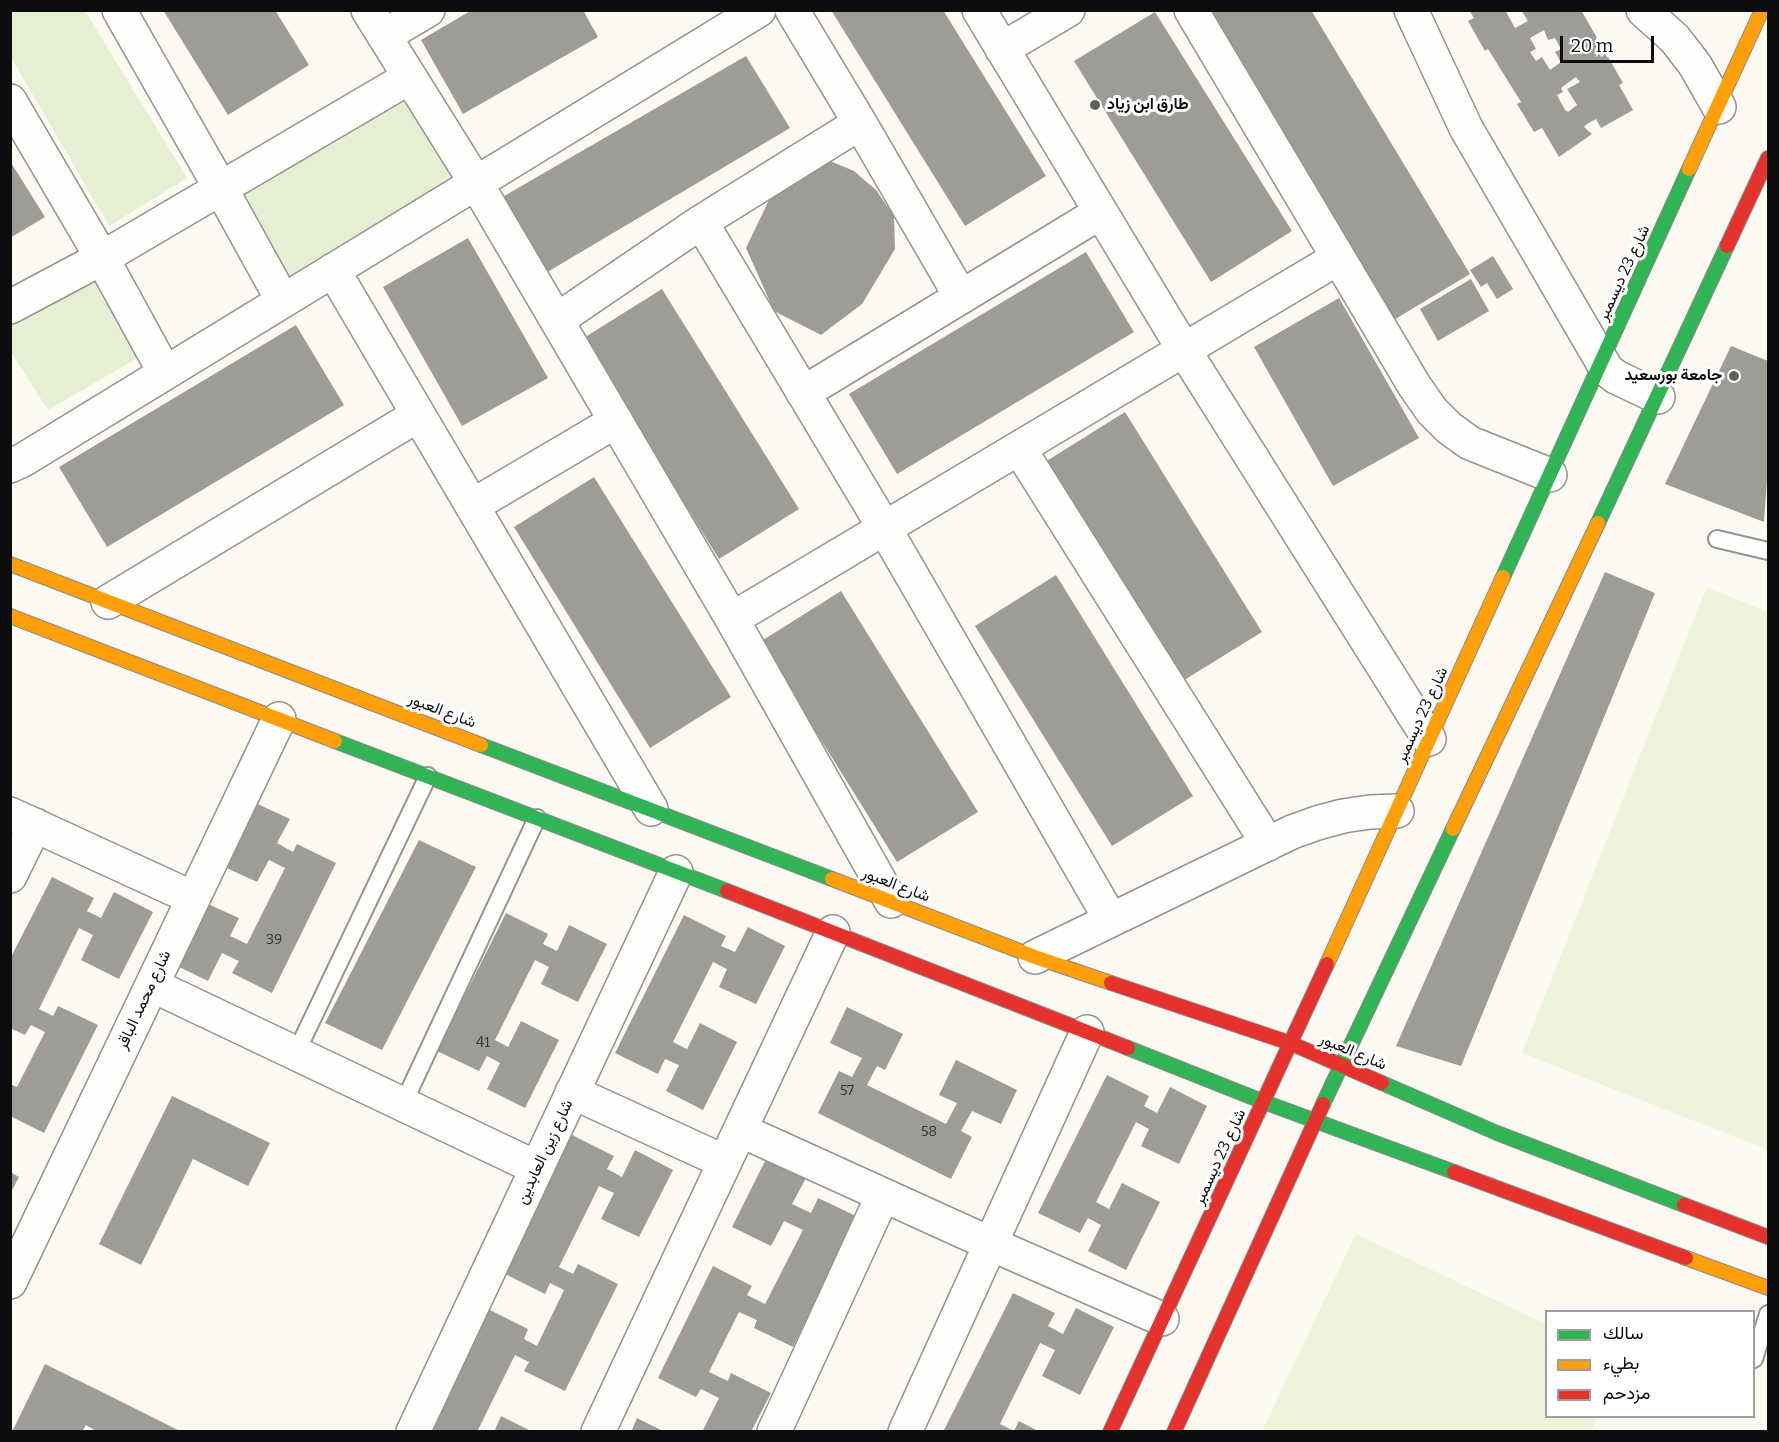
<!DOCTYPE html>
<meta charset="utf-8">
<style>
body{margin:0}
#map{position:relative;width:1779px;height:1442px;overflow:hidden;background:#fbf9f1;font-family:Bitter,Vazirmatn,serif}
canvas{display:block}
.frame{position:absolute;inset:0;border:12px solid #0d0d0d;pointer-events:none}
.legend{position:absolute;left:1545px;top:1310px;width:210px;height:108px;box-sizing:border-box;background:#fff;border:2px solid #9e9e9e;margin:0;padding:8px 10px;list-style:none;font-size:18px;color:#0d0d0d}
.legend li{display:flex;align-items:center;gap:12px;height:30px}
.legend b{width:30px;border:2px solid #9e9e9e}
.scale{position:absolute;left:1560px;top:36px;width:94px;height:27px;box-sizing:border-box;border:3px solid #0d0d0d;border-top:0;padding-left:8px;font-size:18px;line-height:21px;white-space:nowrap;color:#0d0d0d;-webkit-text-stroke:4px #fff;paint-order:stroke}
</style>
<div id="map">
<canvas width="1779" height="1442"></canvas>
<div class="frame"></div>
<ul class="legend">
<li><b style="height:8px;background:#30b455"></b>سالك</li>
<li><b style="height:8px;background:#ff9f0a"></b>بطيء</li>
<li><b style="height:8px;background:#e5322d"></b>مزدحم</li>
</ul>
<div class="scale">20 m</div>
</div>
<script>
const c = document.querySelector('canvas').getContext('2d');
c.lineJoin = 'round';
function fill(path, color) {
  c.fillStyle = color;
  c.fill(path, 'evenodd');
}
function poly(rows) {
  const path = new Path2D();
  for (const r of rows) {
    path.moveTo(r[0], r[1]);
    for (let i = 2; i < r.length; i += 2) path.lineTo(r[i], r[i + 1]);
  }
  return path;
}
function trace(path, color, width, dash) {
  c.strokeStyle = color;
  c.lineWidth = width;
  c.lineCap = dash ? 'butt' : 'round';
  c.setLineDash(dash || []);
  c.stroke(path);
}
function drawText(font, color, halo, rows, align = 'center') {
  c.font = font + ' Bitter,Vazirmatn,serif';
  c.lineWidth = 6;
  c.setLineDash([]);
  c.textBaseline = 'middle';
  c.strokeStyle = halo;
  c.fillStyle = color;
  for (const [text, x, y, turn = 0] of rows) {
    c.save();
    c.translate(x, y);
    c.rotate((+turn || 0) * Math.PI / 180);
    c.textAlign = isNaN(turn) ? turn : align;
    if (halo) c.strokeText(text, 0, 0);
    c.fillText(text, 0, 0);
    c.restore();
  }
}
fill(poly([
 [10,11,85,11,187,178,109,226,11,57],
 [408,96,458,186,286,286,226,197],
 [101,261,151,350,48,410,11,352,10,327]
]), '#e4f0d1');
fill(poly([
 [1707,587,1768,612,1768,1150,1522,1053],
 [1356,1234,1546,1324,1546,1416,1598,1417,1591,1431,1262,1431]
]), '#eef4db');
fill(poly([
 [163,10,275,10,309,65,228,115],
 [472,10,583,10,598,37,463,114,421,40],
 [831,10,943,10,1046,176,965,226],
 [1204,10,1311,10,1470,274,1392,321],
 [1469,10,1505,10,1515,28,1528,21,1521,10,1581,10,1623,83,1619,85,1633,110,1601,128,1596,119,1587,124,1584,127,1592,134,1559,157,1542,128,1534,132,1517,104,1521,102,1488,49,1485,51,1468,21,1474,18],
 [1544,30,1548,40,1555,38,1561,49,1555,52,1561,62,1550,70,1542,57,1536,61,1530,52,1536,49,1530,38],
 [1576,77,1580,82,1567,89,1577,105,1568,112,1565,110,1557,95,1563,92,1561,88],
 [1155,12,1292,231,1211,282,1074,61],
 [746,56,790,128,544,274,499,199],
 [10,161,45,217,10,238],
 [830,161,854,171,876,190,894,216,895,249,862,304,821,335,774,311,746,248,768,202,772,181,813,162],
 [468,238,548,378,462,426,383,287],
 [1086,252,1134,332,897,474,849,394],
 [1493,256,1513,289,1497,299,1487,283,1481,287,1470,270],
 [1471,279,1489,311,1438,341,1420,309],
 [662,289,799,509,719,559,582,339],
 [1339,298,1419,438,1333,486,1254,347],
 [296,325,344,405,107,547,59,467],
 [1731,346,1768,361,1768,465,1764,522,1665,484],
 [1125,412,1262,632,1181,682,1045,462],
 [594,477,731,697,650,748,514,527],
 [1605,572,1655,593,1461,1066,1396,1046],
 [1056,575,1193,796,1112,846,975,626],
 [841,591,978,812,897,862,760,642],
 [251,801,290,819,277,843,293,852,297,844,336,863,272,993,232,973,239,961,222,953,208,981,169,962,199,900,239,918,230,936,247,944,285,868,269,860,257,882,218,864],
 [419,840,476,867,382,1050,325,1023],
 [52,877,94,898,87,911,101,918,114,892,153,912,119,979,81,960,93,935,79,928,39,1009,53,1016,58,1006,98,1025,44,1133,10,1116,10,1084,17,1087,45,1032,31,1025,25,1035,10,1028,10,959],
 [506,913,548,934,543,944,557,951,569,925,607,944,578,1002,541,984,549,967,535,960,495,1040,508,1047,521,1021,559,1040,525,1108,487,1089,500,1063,487,1056,479,1071,437,1051],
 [684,915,726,936,721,946,735,952,748,927,785,946,756,1004,719,987,727,969,713,962,673,1042,687,1049,700,1023,737,1042,703,1110,666,1091,679,1065,665,1059,658,1074,615,1053],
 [847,1007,903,1034,885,1070,877,1066,867,1085,946,1124,957,1103,939,1095,956,1060,1017,1090,1001,1124,972,1111,961,1131,972,1137,951,1179,818,1113,839,1071,852,1077,862,1058,830,1043],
 [1107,1075,1149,1096,1144,1106,1157,1113,1170,1087,1207,1106,1179,1164,1141,1146,1149,1129,1136,1122,1096,1202,1109,1209,1122,1183,1160,1202,1126,1270,1088,1251,1101,1225,1088,1218,1080,1233,1038,1213],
 [172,1096,270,1143,248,1186,193,1159,141,1265,99,1244],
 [572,1135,614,1156,607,1169,622,1177,635,1150,673,1170,639,1237,601,1219,614,1193,599,1186,559,1267,573,1274,578,1264,618,1284,565,1391,524,1371,529,1362,515,1355,477,1432,424,1432,486,1308,528,1329,524,1339,537,1346,564,1290,550,1283,545,1294,503,1273],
 [766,1159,806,1178,792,1204,811,1213,818,1198,858,1217,793,1347,754,1328,757,1320,739,1312,709,1372,728,1381,731,1373,771,1393,751,1432,702,1432,719,1398,701,1389,696,1397,658,1378,713,1266,752,1286,747,1295,765,1304,803,1230,784,1221,771,1246,732,1227],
 [10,1172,19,1177,10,1194],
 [1013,1293,1055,1313,1048,1326,1063,1334,1076,1308,1114,1327,1080,1395,1042,1376,1055,1350,1040,1343,1000,1424,1014,1431,1019,1421,1040,1432,946,1432,944,1430],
 [45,1364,102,1392,182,1432,98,1432,86,1425,82,1432,12,1432],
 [501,1416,533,1432,494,1432],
 [637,1418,665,1432,631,1432]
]), '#9e9c97');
const lane = poly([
 [1717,539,1768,551],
 [296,1053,428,776],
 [403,1104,537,818],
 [1754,1359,1768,1314]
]);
const street = poly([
 [119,10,220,187,283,301],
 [368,10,476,183,732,619,891,901],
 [792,10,860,123,961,297],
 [979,10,1184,350,1429,739],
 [1191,10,1414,385,1432,411,1449,428,1470,443,1550,475],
 [1411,10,1466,128,1607,370,1616,377,1658,397],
 [1643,10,1675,39,1695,65,1719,107],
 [384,36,428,10],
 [1002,49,1068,10],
 [10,101,102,258,165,373],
 [701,222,885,529,1111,920],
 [333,270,651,809],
 [10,307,102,258,410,77],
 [557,320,701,222,860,123],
 [803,393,1101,212],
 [1019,448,1268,844],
 [10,466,23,460,759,10],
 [472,506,616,421],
 [108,602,418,415],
 [732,619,1338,258],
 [10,814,193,898],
 [10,876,35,825],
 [1035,957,1292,832,1317,823,1343,816,1370,812,1397,811],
 [152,985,537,1168],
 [572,1092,725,1162],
 [740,1130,991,1244,1162,1319],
 [10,1282,279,719],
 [413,1432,676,872],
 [598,1432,833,932],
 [774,1432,883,1195],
 [905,1432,1087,1032]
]);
const fast = poly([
 [1598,523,1727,246],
 [1503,577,1689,169],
 [335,741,727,891],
 [481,745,832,879],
 [1128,1048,1264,1102,1454,1172],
 [1382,1083,1497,1133,1684,1205],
 [1323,1104,1453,829]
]);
const slow = poly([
 [1689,169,1762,10],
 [10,564,481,745],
 [10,616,335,741],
 [1453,829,1598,523],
 [832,879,1035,957,1111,983],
 [1327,964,1503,577],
 [1686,1258,1768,1288]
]);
const jam = poly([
 [1727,246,1768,158],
 [727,891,1128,1048],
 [1111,983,1290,1043,1382,1083],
 [1454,1172,1686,1258],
 [1684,1205,1768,1237],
 [1110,1432,1327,964],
 [1174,1432,1323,1104]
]);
trace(lane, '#949390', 20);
trace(street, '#949390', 36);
trace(fast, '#8b8a86', 16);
trace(slow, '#8b8a86', 16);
trace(jam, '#8b8a86', 16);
trace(lane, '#fefefd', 16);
trace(street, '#fefefd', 33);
trace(fast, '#30b455', 14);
trace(slow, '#ff9f0a', 14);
trace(jam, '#e5322d', 14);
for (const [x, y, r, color] of [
 [1095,105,6,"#60605d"],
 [1734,376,6,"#60605d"]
]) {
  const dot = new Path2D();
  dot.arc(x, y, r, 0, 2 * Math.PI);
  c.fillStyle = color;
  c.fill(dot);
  trace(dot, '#fff', 2);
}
drawText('14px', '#313130', null, [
 ["39",274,940],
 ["41",483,1043],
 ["57",847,1091],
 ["58",929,1132]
]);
drawText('bold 16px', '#0d0d0d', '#fff', [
 ["طارق ابن زياد",1107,105],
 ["جامعة بورسعيد",1722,376,"right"]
], 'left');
drawText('16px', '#0d0d0d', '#fff', [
 ["شارع 23 ديسمبر",1624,273,-65],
 ["شارع العبور",442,711,21],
 ["شارع 23 ديسمبر",1422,715,-65],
 ["شارع العبور",896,885,21],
 ["شارع محمد الباقر",144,1000,-65],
 ["شارع العبور",1353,1052,23],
 ["شارع زين العابدين",545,1152,-65],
 ["شارع 23 ديسمبر",1220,1157,-65]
]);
</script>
